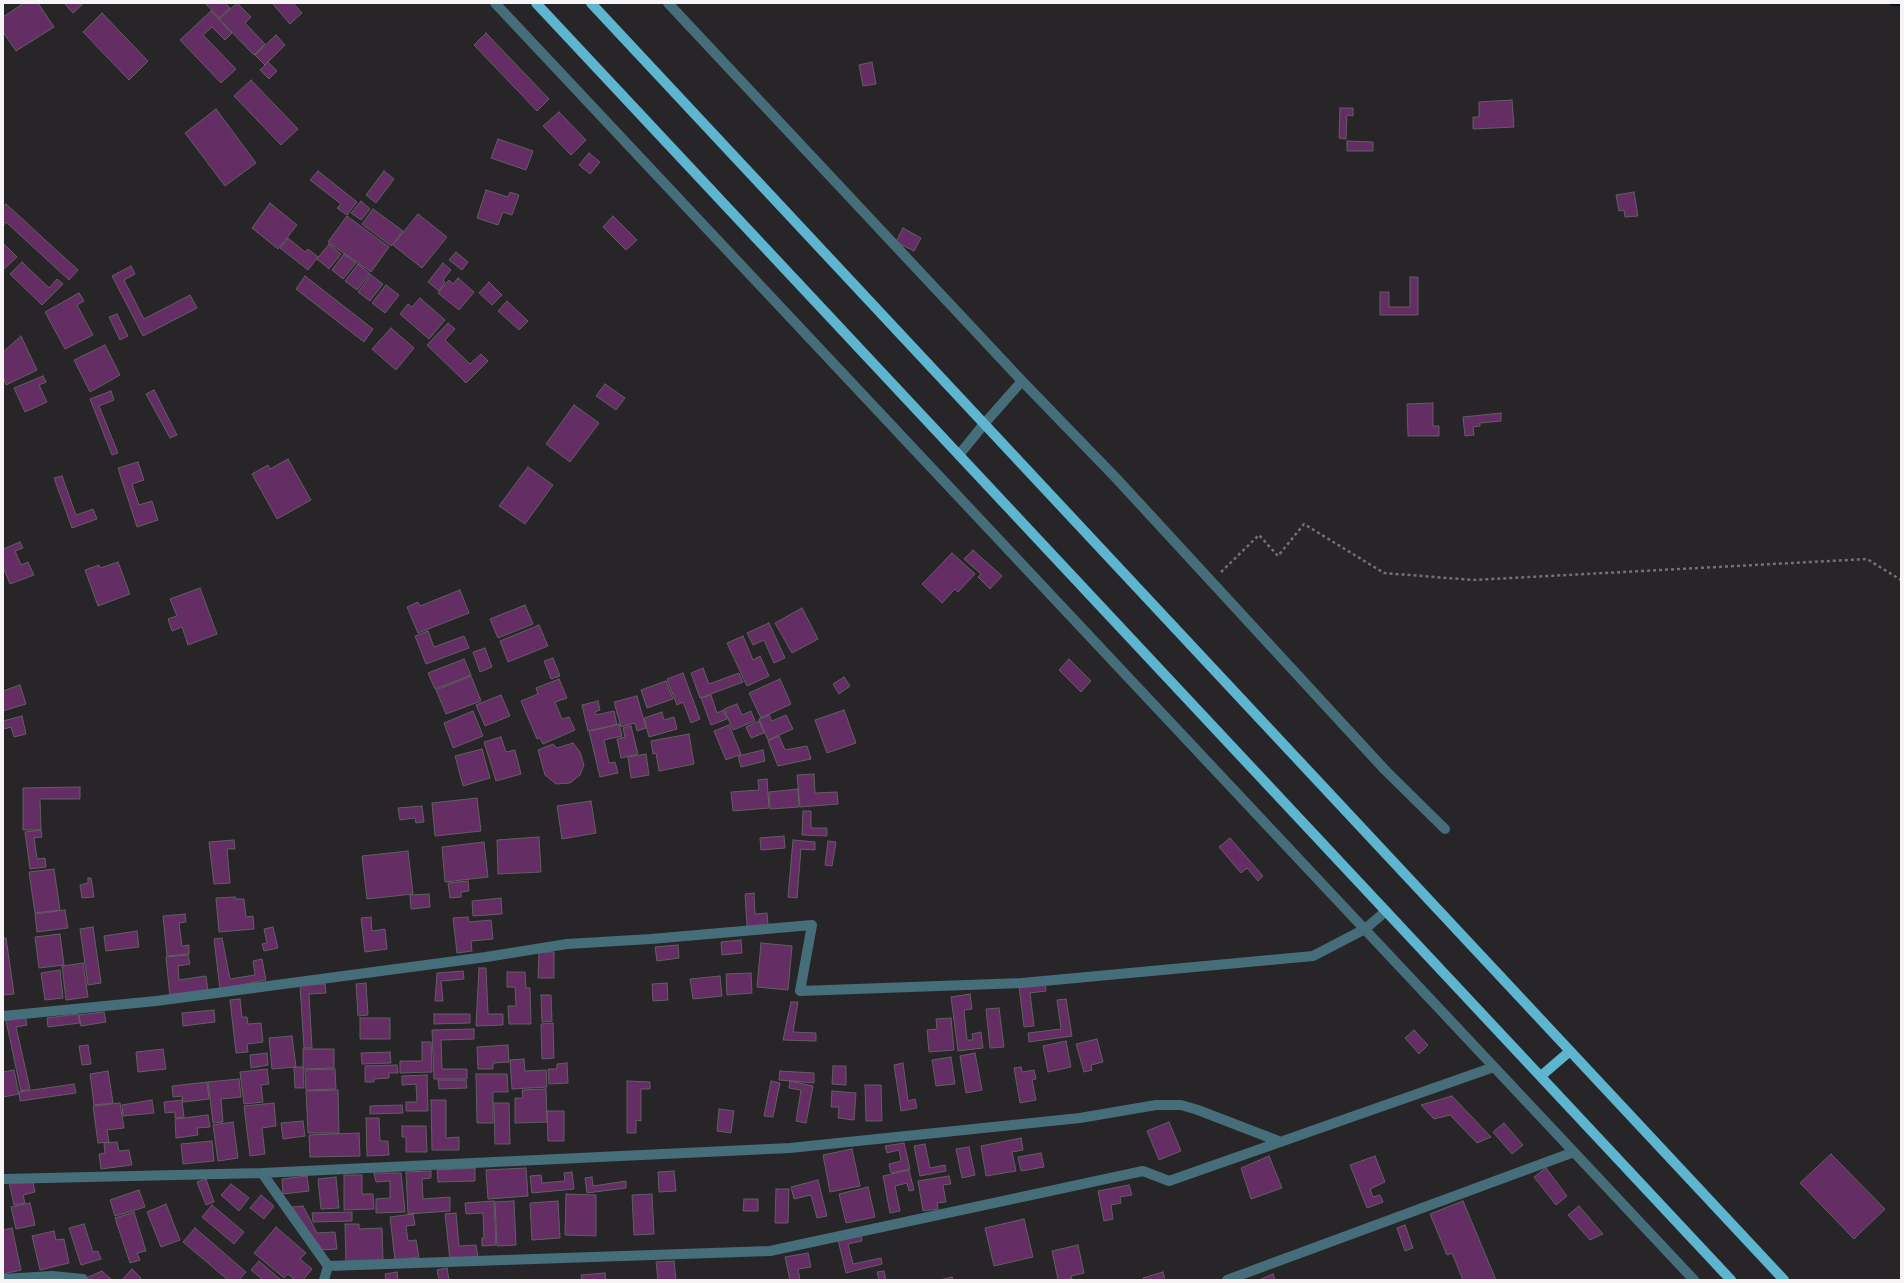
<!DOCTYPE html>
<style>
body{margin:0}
#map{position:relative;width:1904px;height:1283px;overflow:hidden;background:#272527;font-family:"Source Sans 3",sans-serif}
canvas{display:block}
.frame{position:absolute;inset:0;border:4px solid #f6f4f5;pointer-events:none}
</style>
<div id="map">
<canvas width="1904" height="1283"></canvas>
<div class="frame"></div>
</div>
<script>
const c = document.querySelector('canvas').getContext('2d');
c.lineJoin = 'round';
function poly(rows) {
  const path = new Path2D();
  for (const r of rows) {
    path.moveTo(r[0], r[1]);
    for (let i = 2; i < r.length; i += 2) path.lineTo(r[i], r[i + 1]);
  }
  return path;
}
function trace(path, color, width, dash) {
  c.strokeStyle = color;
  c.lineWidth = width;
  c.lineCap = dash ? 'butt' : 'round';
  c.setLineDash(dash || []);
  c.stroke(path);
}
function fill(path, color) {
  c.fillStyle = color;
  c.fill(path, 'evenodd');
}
trace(poly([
 [1892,3,1901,4]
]), '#000f2c', 5);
const building = poly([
 [24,3,38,3,54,27,16,51,3,32,3,17,24,3],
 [64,3,84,3,73,13,64,3],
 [205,3,225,3,230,8,219,18,205,3],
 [237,3,251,17,245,23,265,44,254,55,219,19,237,3],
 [272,3,293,3,302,13,290,24,272,3],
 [211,11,232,33,225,40,212,27,203,35,236,69,221,83,180,40,211,11],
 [102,13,148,61,129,80,83,32,102,13],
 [486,33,549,99,537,111,474,45,486,33],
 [276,35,285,45,265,65,255,55,276,35],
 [268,62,277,71,269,79,260,70,268,62],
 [872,62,876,84,863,86,859,65,872,62],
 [251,80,298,129,281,145,234,96,251,80],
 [1512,100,1514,127,1473,129,1473,117,1479,117,1479,102,1512,100],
 [1340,108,1353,108,1353,116,1347,115,1346,139,1339,138,1340,108],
 [216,109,256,163,225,186,185,133,216,109],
 [559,112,586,140,571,155,543,126,559,112],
 [498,139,533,151,526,170,491,158,498,139],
 [1347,141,1373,142,1373,151,1347,151,1347,141],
 [589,153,600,162,590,174,579,165,589,153],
 [318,171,357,202,347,215,337,208,341,204,310,180,318,171],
 [384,171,394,179,376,203,366,195,384,171],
 [486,190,508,197,510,192,519,195,512,215,503,212,498,225,477,218,486,190],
 [1634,192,1638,216,1625,217,1624,210,1619,211,1616,195,1634,192],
 [361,201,370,209,361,220,351,213,361,201],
 [270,203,297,225,278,249,252,228,270,203],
 [6,204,78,270,69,280,6,222,3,226,3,207,6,204],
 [373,209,403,231,391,246,362,224,373,209],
 [418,214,447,237,422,268,393,245,418,214],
 [347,216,389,247,371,272,328,242,347,216],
 [613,216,637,240,626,250,603,227,613,216],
 [903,228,921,238,914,251,896,242,903,228],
 [288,238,305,252,308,249,318,257,308,270,280,248,288,238],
 [3,243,17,257,4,269,3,268,3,243],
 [329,244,341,254,329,269,317,259,329,244],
 [456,252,468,262,462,270,449,260,456,252],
 [344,254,356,263,343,279,332,270,344,254],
 [22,262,49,288,57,279,63,284,42,305,10,274,22,262],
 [443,263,451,270,443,280,445,282,439,291,428,282,443,263],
 [358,264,370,274,357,290,345,281,358,264],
 [131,266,135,274,124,280,144,319,190,295,197,308,143,336,112,276,131,266],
 [371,275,383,284,370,301,358,292,371,275],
 [305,276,373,329,364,342,296,289,305,276],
 [1410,277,1418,277,1418,315,1380,315,1380,292,1389,292,1389,307,1410,307,1410,277],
 [458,278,474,292,459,310,438,293,449,280,453,284,458,278],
 [489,282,502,295,492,305,479,293,489,282],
 [386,285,399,295,385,313,372,303,386,285],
 [79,293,84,301,77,305,93,335,65,349,45,312,79,293],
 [420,298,445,320,429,339,400,314,408,304,412,307,420,298],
 [507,301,528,321,519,330,498,311,507,301],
 [117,314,128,336,120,340,109,317,117,314],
 [448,323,455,329,445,340,470,364,481,354,488,361,466,383,427,345,448,323],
 [391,328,414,348,396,370,372,349,391,328],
 [21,336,37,370,6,385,3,377,3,352,21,336],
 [105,345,120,375,90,392,74,360,105,345],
 [43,376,46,382,39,385,47,402,25,412,14,388,43,376],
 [605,384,625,398,616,410,596,396,605,384],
 [154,390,177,435,170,438,146,394,154,390],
 [111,391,114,400,99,406,118,453,112,455,90,399,111,391],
 [1433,403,1433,426,1439,426,1439,436,1408,436,1407,404,1433,403],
 [574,405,599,423,570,462,546,444,574,405],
 [1501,413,1501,421,1480,423,1480,426,1473,427,1474,435,1465,436,1463,417,1501,413],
 [288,459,311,500,277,519,252,474,268,465,270,469,288,459],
 [138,462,144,480,132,484,139,505,152,501,158,520,137,527,118,468,138,462],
 [528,467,553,485,525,524,499,506,528,467],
 [62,476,76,515,93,509,97,519,72,528,54,478,62,476],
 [20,542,23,548,15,551,21,565,28,562,34,575,10,584,3,567,3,549,20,542],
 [973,550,1002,576,990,589,978,577,981,574,964,559,973,550],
 [952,553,975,574,958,592,955,589,942,603,922,584,952,553],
 [118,562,130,594,98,606,85,570,99,565,100,568,118,562],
 [200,588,217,634,188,645,182,627,172,631,168,619,177,616,170,599,200,588],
 [460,590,469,613,418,633,407,607,418,602,420,606,460,590],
 [525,605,533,624,498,638,490,619,525,605],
 [802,608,818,639,792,653,775,623,802,608],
 [769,623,785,658,774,663,764,640,753,645,747,633,769,623],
 [539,625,548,646,508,662,500,641,539,625],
 [428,631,434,647,464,636,469,648,426,664,415,636,428,631],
 [743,636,753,660,760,656,769,676,747,686,727,643,743,636],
 [485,648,492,667,480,672,473,652,485,648],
 [553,658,560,676,551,679,544,661,553,658],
 [464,659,471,675,435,689,428,673,464,659],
 [1069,659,1091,681,1081,692,1059,670,1069,659],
 [703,668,709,684,739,673,743,682,700,698,691,673,703,668],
 [683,673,700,719,691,723,683,702,677,705,667,679,683,673],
 [471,676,481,701,446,714,436,690,471,676],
 [844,677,850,686,839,694,833,684,844,677],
 [559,679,567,698,555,702,562,719,569,717,575,730,543,744,540,738,537,739,521,701,538,694,536,688,559,679],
 [780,679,791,704,761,718,749,693,780,679],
 [666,681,673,699,647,708,641,690,666,681],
 [20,685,26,704,3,711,3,691,20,685],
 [501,695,510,716,485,726,476,705,501,695],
 [711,695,717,713,723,710,727,719,711,725,701,698,711,695],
 [637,696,646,728,637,731,635,723,621,727,614,702,637,696],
 [598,701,600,710,595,712,596,715,614,711,617,725,588,731,582,705,598,701],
 [737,704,742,715,751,711,755,721,733,730,724,709,737,704],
 [844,710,856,743,827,753,815,720,844,710],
 [473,711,483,736,453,748,444,723,473,711],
 [662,712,664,720,674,717,677,729,649,737,644,718,662,712],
 [769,715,772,721,786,715,793,729,768,740,759,719,769,715],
 [22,716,26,734,14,737,11,727,4,729,3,721,22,716],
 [759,721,764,733,751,738,746,727,759,721],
 [619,724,622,736,604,740,609,763,615,762,618,773,600,777,589,731,619,724],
 [729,725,741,754,726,760,714,731,729,725],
 [631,726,638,754,621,758,617,739,625,737,623,728,631,726],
 [689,734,694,764,659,771,656,753,653,754,651,741,689,734],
 [779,736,785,750,807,746,811,759,778,766,768,741,779,736],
 [501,737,506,752,515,750,521,774,496,781,484,742,501,737],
 [573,743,580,752,584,765,580,775,570,783,556,784,545,775,538,750,553,744,557,748,573,743],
 [482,749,490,778,463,786,455,756,482,749],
 [763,750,765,761,741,767,738,756,763,750],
 [646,754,649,775,631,778,628,757,646,754],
 [814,774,815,793,837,792,838,804,800,807,797,775,814,774],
 [767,779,769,808,733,811,731,792,759,790,758,780,767,779],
 [80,787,80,799,40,799,41,830,23,830,23,788,80,787],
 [798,789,799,807,770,809,769,792,798,789],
 [477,798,481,831,435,836,432,803,477,798],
 [591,801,596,833,562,839,557,806,591,801],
 [422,806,424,822,416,823,415,818,400,820,398,808,422,806],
 [803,811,811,811,811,828,827,828,827,836,802,835,803,811],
 [41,830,42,837,34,838,37,859,45,858,46,867,30,869,25,832,41,830],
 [784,836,785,848,761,850,760,838,784,836],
 [539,837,541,872,498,874,497,840,539,837],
 [1230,838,1263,876,1258,881,1247,868,1241,873,1219,847,1230,838],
 [234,840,235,849,227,849,230,883,214,884,209,842,234,840],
 [793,840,815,842,815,850,801,849,797,898,788,897,793,840],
 [828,841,836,842,832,866,825,865,828,841],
 [484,842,488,877,445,882,442,847,484,842],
 [408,851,413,894,367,899,362,856,408,851],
 [54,869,60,910,35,913,29,872,54,869],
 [88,878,91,878,94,897,82,898,80,885,88,883,88,878],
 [468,881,469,891,461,892,461,897,450,898,448,883,468,881],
 [754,893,755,914,767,913,768,925,747,926,745,894,754,893],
 [429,894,430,907,411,909,410,895,429,894],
 [235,897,235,899,244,899,246,917,253,916,254,929,219,932,216,898,235,897],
 [501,898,502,914,473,916,472,901,501,898],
 [65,910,68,928,37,932,35,914,65,910],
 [185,914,186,922,179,923,182,946,189,945,189,954,167,956,163,916,185,914],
 [371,917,372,931,385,929,387,949,365,952,361,918,371,917],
 [468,917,469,922,491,920,493,939,471,941,472,951,457,953,453,918,468,917],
 [93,927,101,983,88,985,80,929,93,927],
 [273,927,278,948,264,951,262,944,267,943,264,929,273,927],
 [137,931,139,947,106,951,104,936,137,931],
 [60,934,64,965,39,968,35,937,60,934],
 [3,938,6,938,14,994,3,995,3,938],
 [222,938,230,979,255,975,253,961,262,959,266,980,220,989,214,939,222,938],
 [741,940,742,953,722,955,721,942,741,940],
 [761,943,792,946,788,990,757,987,761,943],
 [678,945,679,958,657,961,655,947,678,945],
 [539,952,554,952,554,978,538,978,539,952],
 [188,955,190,964,178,966,179,980,206,976,208,992,170,997,166,957,188,955],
 [83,963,88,997,66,1000,62,966,83,963],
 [479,968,486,968,488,1014,503,1014,503,1025,476,1026,479,968],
 [60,970,63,998,45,1000,41,973,60,970],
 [463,971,464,979,441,981,443,1001,435,1001,437,973,463,971],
 [507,972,525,972,526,988,530,988,531,1024,509,1024,508,1006,516,1006,515,987,507,987,507,972],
 [751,973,752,993,727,995,726,974,751,973],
 [720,976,722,996,693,999,690,979,720,976],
 [366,983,368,1015,358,1016,356,984,366,983],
 [667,983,668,1000,653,1001,652,984,667,983],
 [1045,983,1046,991,1030,993,1034,1026,1024,1027,1019,986,1045,983],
 [325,984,326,993,309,994,312,1048,304,1048,300,985,325,984],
 [970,994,972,1009,964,1010,967,1040,973,1040,972,1034,981,1032,983,1048,958,1051,951,997,970,994],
 [541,995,551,995,552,1021,542,1022,541,995],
 [240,999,242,1017,247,1017,248,1024,261,1023,263,1042,247,1044,248,1052,236,1053,230,1000,240,999],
 [1066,999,1072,1036,1029,1042,1028,1033,1061,1029,1057,1000,1066,999],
 [791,1002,798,1002,793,1032,816,1033,816,1041,783,1040,791,1002],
 [999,1008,1004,1047,990,1048,986,1009,999,1008],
 [214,1010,215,1022,183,1026,182,1013,214,1010],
 [104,1012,106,1022,81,1026,79,1015,104,1012],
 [78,1014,80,1023,48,1027,47,1018,78,1014],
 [434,1014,470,1014,470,1023,434,1024,434,1014],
 [25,1016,27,1025,16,1027,30,1089,21,1091,6,1021,25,1016],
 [360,1018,390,1018,390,1039,360,1039,360,1018],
 [951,1018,954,1050,929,1052,927,1030,937,1029,936,1019,951,1018],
 [553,1023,554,1058,542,1059,541,1024,553,1023],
 [474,1029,474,1039,441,1040,442,1069,467,1069,467,1079,434,1079,432,1030,474,1029],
 [1414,1030,1428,1045,1419,1054,1405,1038,1414,1030],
 [292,1036,296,1067,272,1069,269,1038,292,1036],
 [1097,1039,1103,1062,1091,1065,1092,1070,1084,1072,1076,1044,1097,1039],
 [1066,1041,1071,1067,1048,1072,1043,1046,1066,1041],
 [422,1042,431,1042,432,1072,400,1073,400,1061,422,1061,422,1042],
 [88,1045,91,1064,82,1065,79,1046,88,1045],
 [508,1045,509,1062,493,1063,493,1069,478,1069,477,1047,508,1045],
 [163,1049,166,1069,138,1072,136,1052,163,1049],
 [303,1049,334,1049,334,1068,303,1069,303,1049],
 [390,1052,391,1063,362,1064,361,1053,390,1052],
 [267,1053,268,1065,251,1068,250,1055,267,1053],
 [975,1053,982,1090,966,1093,960,1056,975,1053],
 [951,1057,955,1084,936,1086,932,1060,951,1057],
 [524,1059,525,1071,546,1070,547,1087,512,1089,510,1060,524,1059],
 [567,1063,568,1083,549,1084,548,1069,557,1069,557,1064,567,1063],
 [903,1063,908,1101,915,1099,917,1108,901,1111,894,1065,903,1063],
 [397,1065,398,1073,389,1073,389,1078,374,1079,374,1082,365,1082,365,1066,397,1065],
 [833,1066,846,1066,846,1085,832,1084,833,1066],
 [294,1067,303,1067,304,1088,295,1088,294,1067],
 [1021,1067,1022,1072,1034,1070,1036,1079,1032,1080,1036,1100,1020,1103,1014,1068,1021,1067],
 [267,1069,269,1084,261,1085,263,1102,244,1104,240,1072,267,1069],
 [335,1069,336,1089,306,1090,305,1070,335,1069],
 [14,1070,19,1094,3,1097,3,1072,14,1070],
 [108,1071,113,1103,94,1105,90,1074,108,1071],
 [780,1071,814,1073,814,1083,779,1080,780,1071],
 [476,1074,507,1074,508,1092,493,1092,493,1123,477,1123,476,1074],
 [427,1075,428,1111,406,1111,406,1102,417,1102,416,1084,402,1085,402,1076,427,1075],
 [239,1079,241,1097,221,1099,223,1122,213,1123,208,1082,239,1079],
 [438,1080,466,1080,467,1088,439,1089,438,1080],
 [627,1081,650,1082,650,1089,641,1089,641,1121,636,1120,636,1133,627,1133,627,1081],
 [771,1081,780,1083,773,1117,764,1116,771,1081],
 [790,1081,813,1086,806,1123,796,1121,801,1090,789,1088,790,1081],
 [207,1082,209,1099,183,1102,182,1096,173,1097,172,1086,207,1082],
 [74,1084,76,1093,20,1101,19,1092,74,1084],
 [865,1085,881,1085,882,1121,866,1121,865,1085],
 [546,1089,547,1122,515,1123,515,1098,523,1098,522,1090,546,1089],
 [338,1090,339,1133,308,1133,306,1091,338,1090],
 [832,1091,856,1093,854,1120,838,1118,839,1107,831,1107,832,1091],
 [1452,1096,1491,1137,1477,1143,1450,1115,1434,1119,1421,1105,1452,1096],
 [152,1100,154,1113,123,1116,122,1105,152,1100],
 [182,1100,184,1117,175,1118,175,1112,165,1113,164,1102,182,1100],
 [431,1100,446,1100,446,1138,459,1137,459,1150,432,1150,431,1100],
 [120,1103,124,1128,107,1130,109,1142,98,1143,93,1106,120,1103],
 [274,1103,276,1126,262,1128,265,1154,250,1156,244,1106,274,1103],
 [494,1103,509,1103,510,1144,495,1144,494,1103],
 [402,1105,403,1113,370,1114,370,1106,402,1105],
 [719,1109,734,1111,731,1133,717,1131,719,1109],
 [547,1111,564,1111,564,1141,548,1141,547,1111],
 [208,1115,210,1127,197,1128,198,1135,176,1138,175,1119,208,1115],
 [366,1118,379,1118,380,1141,388,1141,389,1155,367,1156,366,1118],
 [303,1121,305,1136,283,1139,281,1123,303,1121],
 [233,1122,238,1158,218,1161,213,1125,233,1122],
 [1169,1122,1181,1151,1159,1160,1147,1131,1169,1122],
 [1504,1123,1523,1145,1512,1154,1493,1132,1504,1123],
 [402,1126,426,1126,427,1152,406,1152,406,1137,402,1137,402,1126],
 [359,1133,360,1156,310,1157,309,1135,359,1133],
 [1021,1138,1023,1150,1012,1152,1016,1171,986,1176,981,1146,1021,1138],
 [212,1141,214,1161,183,1164,181,1144,212,1141],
 [117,1142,119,1151,129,1150,132,1165,101,1169,99,1154,105,1153,104,1143,117,1142],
 [904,1143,910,1169,891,1173,889,1164,901,1161,899,1150,887,1153,885,1146,904,1143],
 [925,1144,930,1168,945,1165,946,1171,920,1176,914,1146,925,1144],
 [969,1147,975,1175,962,1178,956,1149,969,1147],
 [852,1149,860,1186,830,1192,823,1155,852,1149],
 [1041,1153,1044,1167,1021,1171,1018,1157,1041,1153],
 [1831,1154,1885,1209,1854,1239,1800,1183,1831,1154],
 [1269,1156,1282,1188,1251,1199,1241,1168,1269,1156],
 [1375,1156,1385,1182,1370,1189,1373,1197,1380,1195,1383,1202,1367,1208,1350,1165,1375,1156],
 [475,1168,475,1181,438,1182,437,1170,475,1168],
 [526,1168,528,1196,488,1199,486,1170,526,1168],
 [1546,1168,1567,1196,1556,1205,1534,1177,1546,1168],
 [909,1170,914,1190,909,1191,907,1183,895,1186,900,1211,890,1213,883,1176,909,1170],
 [431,1171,431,1178,422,1179,423,1199,450,1197,450,1211,408,1214,406,1172,431,1171],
 [674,1171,676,1191,659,1192,658,1172,674,1171],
 [572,1172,574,1189,532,1193,530,1176,541,1175,542,1183,565,1181,564,1173,572,1172],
 [374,1173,401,1173,405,1212,376,1213,376,1199,390,1198,390,1181,376,1182,374,1173],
 [344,1175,362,1175,362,1194,373,1194,374,1209,344,1210,344,1175],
 [307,1176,309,1191,283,1194,282,1179,307,1176],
 [949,1176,951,1184,943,1185,946,1202,937,1203,938,1209,923,1211,918,1181,949,1176],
 [32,1177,35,1192,23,1195,25,1203,14,1205,9,1182,32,1177],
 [336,1177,339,1208,321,1209,318,1179,336,1177],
 [592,1177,593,1186,626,1181,626,1188,587,1193,585,1178,592,1177],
 [206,1179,214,1202,206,1205,197,1182,206,1179],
 [818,1180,827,1216,817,1218,811,1195,794,1199,791,1187,818,1180],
 [231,1184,249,1198,239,1211,221,1195,231,1184],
 [1129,1185,1132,1195,1120,1197,1121,1203,1111,1205,1113,1219,1104,1221,1098,1191,1129,1185],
 [868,1187,875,1217,846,1223,839,1194,868,1187],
 [776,1189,789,1189,788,1223,775,1223,776,1189],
 [139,1190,145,1207,115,1216,110,1200,139,1190],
 [566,1194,596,1195,596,1236,565,1235,566,1194],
 [652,1194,654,1234,634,1235,632,1195,652,1194],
 [261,1195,274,1206,264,1219,250,1208,261,1195],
 [744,1199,758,1199,758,1211,743,1211,744,1199],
 [494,1201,496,1245,482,1246,482,1238,484,1238,483,1213,466,1214,465,1203,494,1201],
 [514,1201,516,1245,497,1246,495,1202,514,1201],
 [558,1201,560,1238,532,1240,530,1203,558,1201],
 [1463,1201,1496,1280,1463,1280,1452,1253,1447,1255,1430,1214,1463,1201],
 [30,1203,35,1225,16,1229,11,1207,30,1203],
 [166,1204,180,1240,161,1247,147,1212,166,1204],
 [212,1205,244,1232,234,1244,202,1217,212,1205],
 [303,1206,317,1233,335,1232,337,1249,321,1250,292,1207,303,1206],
 [1579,1206,1603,1234,1590,1240,1568,1215,1579,1206],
 [134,1212,146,1251,137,1253,140,1260,130,1263,115,1218,134,1212],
 [352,1212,352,1221,313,1222,312,1213,352,1212],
 [456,1213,459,1246,476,1245,478,1257,450,1260,445,1214,456,1213],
 [413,1214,415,1225,406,1226,408,1241,416,1240,419,1257,395,1260,390,1217,413,1214],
 [1024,1219,1033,1257,994,1266,985,1228,1024,1219],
 [84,1224,93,1252,98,1251,101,1259,81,1265,69,1228,84,1224],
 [345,1224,359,1224,359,1229,382,1228,383,1261,346,1262,345,1224],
 [1405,1225,1413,1248,1405,1251,1397,1228,1405,1225],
 [276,1227,306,1253,300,1259,312,1269,303,1280,295,1280,288,1274,284,1278,254,1253,276,1227],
 [12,1228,21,1270,3,1274,3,1230,12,1228],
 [195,1228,246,1272,239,1280,228,1280,183,1242,195,1228],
 [54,1231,56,1240,64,1239,69,1263,40,1270,32,1236,54,1231],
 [861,1235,862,1241,848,1244,853,1264,881,1258,882,1264,846,1273,838,1240,861,1235],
 [1078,1245,1084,1273,1071,1276,1072,1279,1058,1280,1052,1251,1078,1245],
 [808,1253,811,1267,798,1269,800,1280,790,1280,785,1257,808,1253],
 [259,1261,281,1280,263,1280,251,1270,259,1261],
 [674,1261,676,1280,658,1280,656,1262,674,1261],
 [447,1268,449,1280,439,1280,437,1270,447,1268],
 [132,1269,141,1278,139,1280,122,1280,132,1269],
 [102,1271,112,1280,84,1279,102,1271],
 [884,1271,886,1280,879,1280,877,1272,884,1271],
 [397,1272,398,1280,386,1280,385,1274,397,1272],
 [1163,1272,1165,1280,1144,1280,1143,1278,1163,1272],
 [605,1273,606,1280,582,1280,581,1275,605,1273],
 [1273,1274,1275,1280,1259,1280,1273,1274],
 [952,1277,953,1280,940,1280,952,1277]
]);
fill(building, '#642e64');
trace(building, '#625f62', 1);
trace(poly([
 [1221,572,1259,535,1278,556,1304,524,1384,573,1473,580,1867,559,1901,580]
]), '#737173', 2.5, [3, 3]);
trace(poly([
 [495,3,1694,1280],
 [668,3,1022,381,1116,478,1385,770,1445,829],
 [959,455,984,424,1022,381],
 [3,1016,156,1001,486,957,567,944,651,939,812,925,800,991,1022,983,1313,956,1365,929,1386,911],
 [262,1173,328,1266],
 [3,1179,262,1173,790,1148,1080,1118,1156,1105,1181,1105,1198,1110,1281,1142],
 [3,1279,52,1276,83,1279],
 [324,1280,328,1266,770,1251,1143,1171,1169,1181,1494,1067],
 [1227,1280,1574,1152]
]), '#456e7a', 10);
trace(poly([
 [536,3,1731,1280],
 [591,3,1784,1280],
 [1541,1076,1570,1051]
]), '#5db5d0', 10);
</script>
